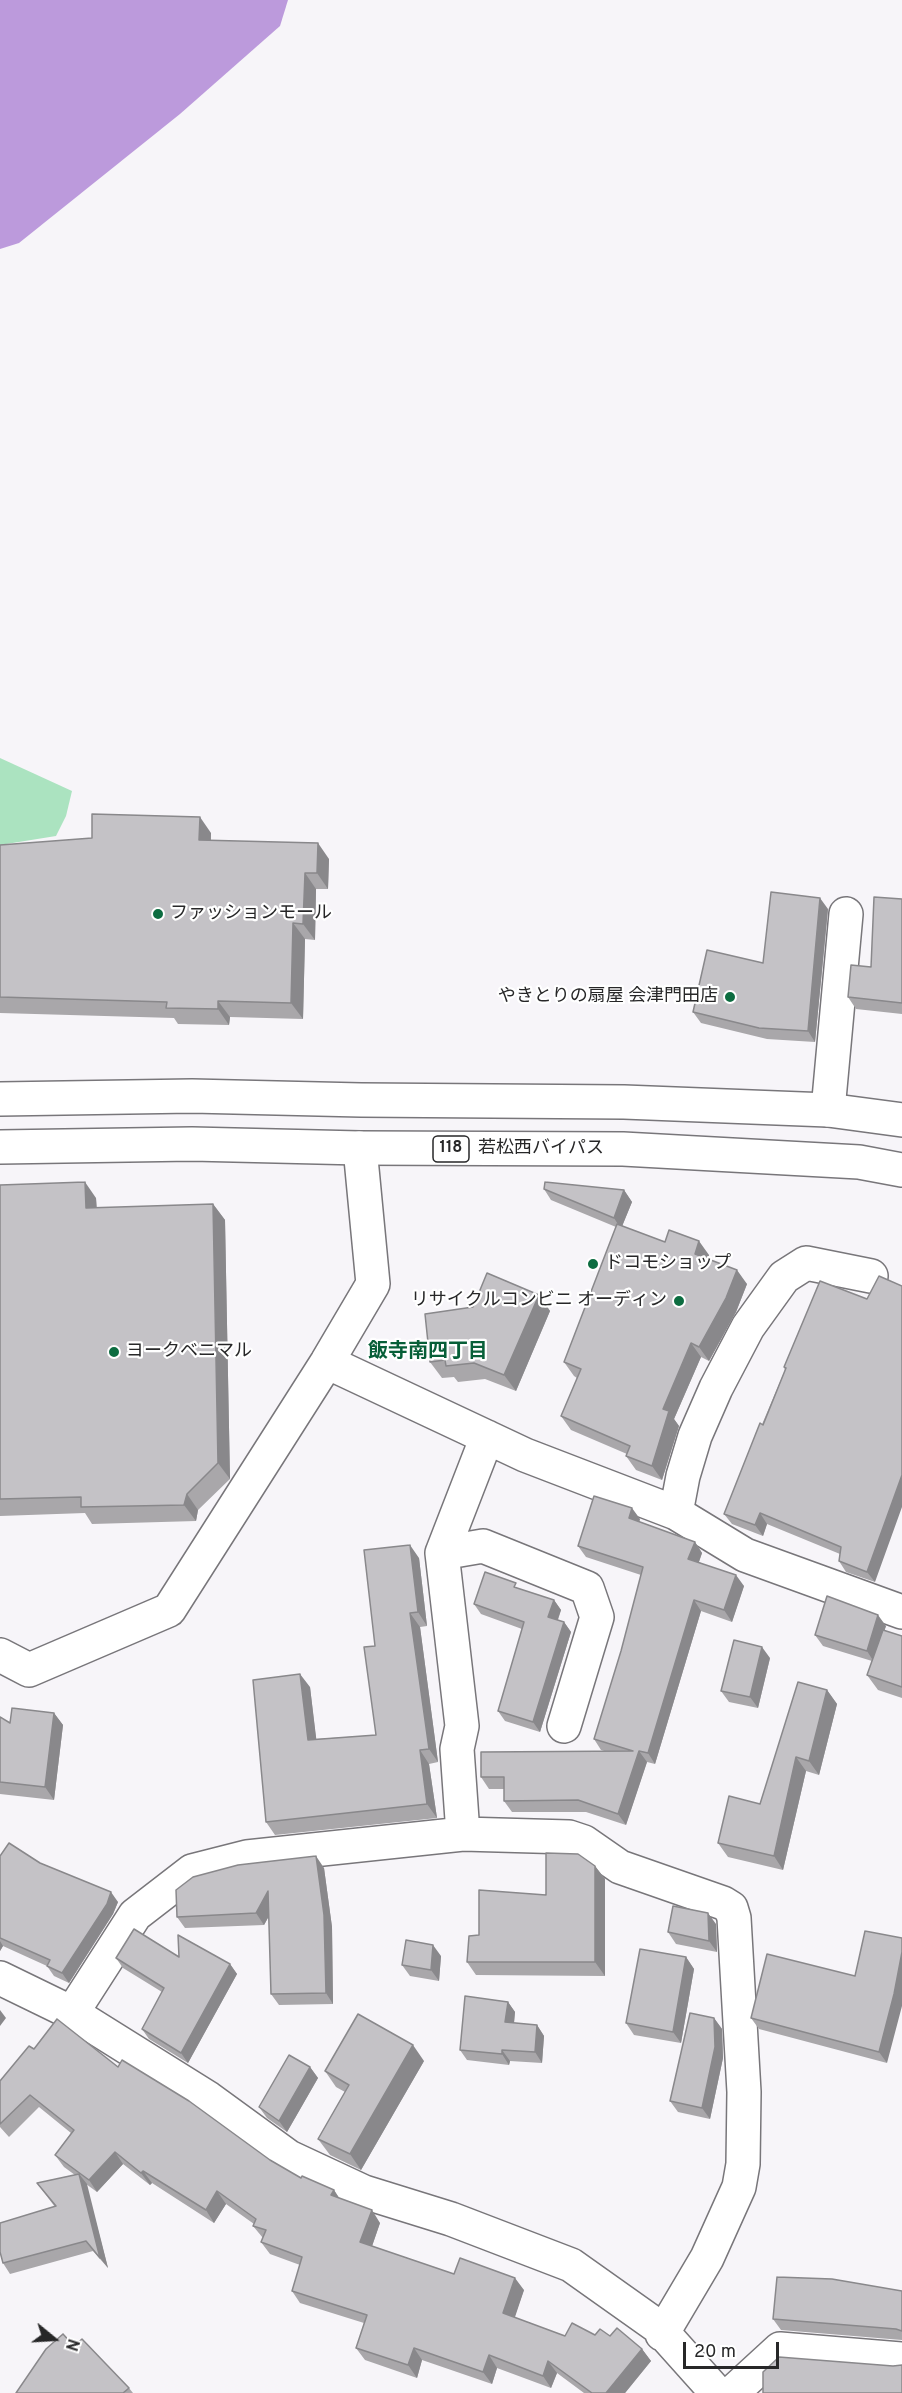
<!DOCTYPE html>
<meta charset="utf-8">
<style>
body{margin:0}
#map{position:relative;width:902px;height:2393px;overflow:hidden;background:#f7f5f9;font-family:Overpass,sans-serif}
canvas{display:block}
.north{position:absolute;left:24px;top:2309px;width:60px;height:60px;-webkit-text-stroke:4px #fff;paint-order:stroke;rotate:108deg;font-size:16px;font-weight:700;line-height:24px;text-align:center;color:#272728}
.north::after{content:'';display:block;margin:auto;width:21px;height:27px;background:#272728;clip-path:polygon(50% 0,100% 100%,50% 72%,0 100%)}
.scale{position:absolute;left:683px;top:2342px;width:96px;height:27px;box-sizing:border-box;border:3px solid #272728;border-top:0;padding-left:8px;font-size:18px;line-height:21px;white-space:nowrap;color:#272728;-webkit-text-stroke:4px #fff;paint-order:stroke}
</style>
<div id="map">
<canvas width="902" height="2393"></canvas>
<div class="north">N</div>
<div class="scale">20 m</div>
</div>
<script>
const c = document.querySelector('canvas').getContext('2d');
c.lineJoin = 'round';
function fill(path, color) {
  c.fillStyle = color;
  c.fill(path, 'evenodd');
}
function poly(rows) {
  const path = new Path2D();
  for (const r of rows) {
    path.moveTo(r[0], r[1]);
    for (let i = 2; i < r.length; i += 2) path.lineTo(r[i], r[i + 1]);
  }
  return path;
}
function trace(path, color, width, dash) {
  c.strokeStyle = color;
  c.lineWidth = width;
  c.lineCap = dash ? 'butt' : 'round';
  c.setLineDash(dash || []);
  c.stroke(path);
}
function drawText(font, color, halo, rows, align = 'center') {
  c.font = font + ' Overpass,"Noto Sans JP",sans-serif';
  c.lineWidth = 4.5;
  c.setLineDash([]);
  c.textBaseline = 'middle';
  c.strokeStyle = halo;
  c.fillStyle = color;
  for (const [text, x, y, turn = 0] of rows) {
    c.save();
    c.translate(x, y);
    c.rotate((+turn || 0) * Math.PI / 180);
    c.textAlign = isNaN(turn) ? turn : align;
    if (halo) c.strokeText(text, 0, 0);
    c.fillText(text, 0, 0);
    c.restore();
  }
}
fill(poly([
 [0,758,72,791,66,816,56,836,0,845]
]), '#abe3c0');
fill(poly([
 [0,0,288,0,280,26,180,114,19,243,0,249]
]), '#bc9adc');
const street = poly([
 [828,1110,846,914],
 [327,1362,525,1455,676,1513,745,1555,902,1612],
 [676,1513,683,1476,695,1436,716,1388,748,1327,784,1277,806,1263,871,1276],
 [442,1553,483,1546,587,1588,597,1617,564,1726],
 [0,1655,29,1670,169,1610,327,1362,373,1284,360,1148],
 [463,1834,457,1749,462,1726,442,1553,487,1437],
 [0,1978,72,2013,208,2098,289,2157,364,2192,451,2219,571,2265,657,2326,717,2393],
 [72,2013,135,1915,192,1871,247,1857,463,1834,569,1837,584,1842,620,1867,723,1903,731,1908,734,1918,744,2092,743,2164,739,2187,707,2258,662,2334],
 [732,2393,780,2349,902,2359]
]);
const highway = poly([
 [0,1099,192,1096,361,1100,624,1102,828,1110,902,1120],
 [0,1147,192,1144,360,1148,623,1149,859,1162,902,1170]
]);
trace(street, '#78767a', 36);
trace(highway, '#78767a', 36);
trace(street, '#fff', 33);
trace(highway, '#fff', 33);
fill(poly([
 [211,833,211,840,329,859,328,889,316,889,315,940,305,939,303,1019,230,1017,229,1025,178,1024,174,1018,0,1013,0,845],
 [902,899,902,1014,856,1009,848,997,871,967],
 [828,909,815,1042,767,1039,701,1023,693,1012,763,963],
 [0,1185,96,1198,97,1208,213,1204,225,1220,230,1479,198,1510,196,1521,92,1524,85,1513,0,1516],
 [544,1189,624,1190,632,1202,622,1226,665,1242,709,1255,708,1259,747,1284,736,1312,709,1361,701,1357,674,1419,679,1426,662,1480,636,1470,626,1456,627,1454,571,1430,561,1416,577,1378,574,1376,564,1362,616,1227,551,1200],
 [820,1281,875,1582,846,1572,839,1561,840,1554,767,1524,763,1536,732,1524,724,1514,785,1370,784,1367],
 [539,1295,550,1311,516,1391,485,1379,458,1382,454,1377,442,1378,430,1362,473,1307],
 [640,1519,639,1522,695,1542,702,1553,699,1562,744,1586,732,1622,701,1611,655,1764,647,1762,626,1825,586,1812,512,1812,504,1801,504,1789,489,1789,481,1777,604,1751,601,1750,594,1739,621,1651,641,1575,586,1557,578,1546],
 [419,1558,427,1626,420,1627,438,1762,429,1764,437,1818,275,1835,266,1822,310,1687,316,1739,376,1735,375,1646],
 [520,1589,554,1600,561,1610,558,1620,564,1622,571,1632,540,1732,505,1721,498,1711,522,1629,481,1614,474,1604],
 [886,1626,884,1631,902,1636,902,1698,878,1690,867,1675,872,1661,823,1646,815,1635],
 [770,1658,758,1708,729,1702,721,1691],
 [827,1690,837,1704,819,1775,806,1771,783,1870,728,1857,718,1843,760,1804],
 [54,1713,63,1725,54,1800,0,1794,0,1717,10,1723],
 [0,1856,40,1863,118,1902,113,1914,69,1983,54,1976,47,1966,3,1946,0,1951],
 [595,1866,605,1879,605,1976,476,1975,467,1962,479,1935],
 [324,1868,332,1927,333,2004,279,2005,271,1994,269,1916,264,1925,185,1928,177,1917],
 [716,1924,717,1952,676,1944,668,1932],
 [441,1956,439,1981,410,1976,402,1965],
 [179,1957,230,1964,237,1974,188,2063,149,2039,142,2029,162,1992,123,1968,116,1958],
 [686,1957,694,1969,681,2043,634,2035,626,2023],
 [855,1976,887,2063,759,2029,751,2018],
 [508,2002,515,2012,514,2023,537,2025,544,2036,542,2063,510,2061,509,2065,467,2060,460,2050],
 [714,2018,722,2029,723,2058,710,2119,678,2112,670,2101],
 [34,2049,118,2067,270,2160,301,2178,334,2190,340,2199,380,2223,372,2246,454,2274,524,2290,514,2318,565,2336,595,2335,610,2336,642,2349,651,2361,625,2393,584,2393,557,2373,551,2388,497,2368,492,2384,422,2360,417,2378,365,2360,356,2348,364,2323,300,2303,292,2291,300,2265,270,2254,261,2242,263,2238,253,2226,254,2224,226,2204,214,2223,152,2183,150,2185,123,2164,97,2192,86,2184,108,2268,93,2251,10,2274,3,2263,55,2207,37,2183,75,2175,64,2167,55,2155,71,2133,39,2107,9,2137,0,2127,0,2081],
 [424,2061,361,2170,330,2155,318,2139,345,2092,336,2087,325,2071],
 [310,2067,318,2078,287,2132,267,2118,259,2107],
 [902,2291,902,2340,781,2330,773,2319],
 [74,2346,129,2388,133,2393,16,2393]
]), '#a9a7aa');
fill(poly([
 [200,817,211,833,210,856,199,840],
 [318,843,329,859,328,889,317,873],
 [305,873,316,889,315,940,303,924],
 [820,898,828,909,815,1042,808,1031],
 [293,923,305,939,303,1019,291,1003],
 [218,1001,230,1017,229,1025,218,1009],
 [85,1182,96,1198,97,1224,86,1208],
 [624,1190,632,1202,621,1229,614,1218],
 [213,1204,225,1220,230,1479,218,1463],
 [699,1241,709,1255,704,1268,695,1254],
 [737,1270,747,1284,736,1312,709,1361,699,1347],
 [539,1295,550,1311,516,1391,504,1375],
 [691,1343,701,1357,674,1419,679,1426,662,1480,652,1466,663,1409],
 [902,1475,902,1507,875,1582,867,1572],
 [187,1494,198,1510,196,1521,184,1505],
 [632,1508,640,1519,637,1529,629,1518],
 [760,1513,767,1524,763,1536,755,1525],
 [695,1542,702,1553,696,1570,688,1559],
 [410,1545,419,1558,427,1626,418,1612],
 [736,1575,744,1586,732,1622,724,1610],
 [554,1600,561,1610,555,1627,548,1617],
 [694,1600,701,1611,655,1764,648,1753],
 [410,1613,420,1627,438,1762,429,1749],
 [878,1615,886,1626,874,1662,867,1651],
 [564,1622,571,1632,540,1732,533,1722],
 [762,1647,770,1658,758,1708,750,1697],
 [300,1674,310,1687,318,1753,308,1740],
 [827,1690,837,1704,819,1775,809,1761],
 [54,1713,63,1725,54,1800,45,1787],
 [420,1750,429,1764,437,1818,427,1804],
 [639,1751,647,1762,626,1825,618,1814],
 [796,1757,806,1771,783,1870,774,1856],
 [316,1856,324,1868,332,1927,333,2004,326,1993],
 [595,1866,605,1879,605,1976,595,1962],
 [268,1891,276,1903,264,1925,256,1913],
 [111,1892,118,1902,113,1914,69,1983,62,1973],
 [708,1913,716,1924,717,1952,709,1941],
 [0,1941,3,1946,0,1951],
 [433,1945,441,1956,439,1981,431,1970],
 [902,1952,902,2006,887,2063,879,2052],
 [686,1957,694,1969,681,2043,673,2032],
 [230,1964,237,1974,188,2063,181,2053],
 [508,2002,515,2012,513,2033,505,2022],
 [0,2010,6,2018,0,2026],
 [714,2018,722,2029,723,2058,710,2119,702,2108],
 [537,2025,544,2036,542,2063,535,2052],
 [413,2045,424,2061,361,2170,350,2154],
 [502,2050,510,2061,509,2065,502,2054],
 [310,2067,318,2078,287,2132,279,2121],
 [115,2152,123,2164,97,2192,89,2180],
 [143,2171,152,2183,150,2185,141,2173],
 [79,2174,87,2184,108,2268,100,2258],
 [334,2190,342,2203,331,2195],
 [217,2191,226,2204,214,2223,206,2210],
 [372,2210,380,2223,369,2255,360,2242],
 [515,2278,524,2290,512,2326,503,2313],
 [414,2348,422,2360,417,2378,408,2365],
 [642,2349,651,2361,625,2393,606,2393],
 [489,2355,497,2368,492,2384,483,2372],
 [548,2361,557,2373,551,2388,543,2376]
]), '#89888b');
const building = poly([
 [92,814,200,817,199,840,318,843,317,873,305,873,303,924,293,923,291,1003,218,1001,218,1009,166,1008,167,1002,0,997,0,845,92,838,92,814],
 [771,892,820,898,808,1031,759,1028,693,1012,707,950,763,963,771,892],
 [874,897,902,899,902,1003,848,997,851,965,871,967,874,897],
 [85,1182,86,1208,213,1204,218,1463,187,1494,184,1505,81,1507,81,1497,0,1499,0,1185,85,1182],
 [545,1182,624,1190,614,1218,544,1189,545,1182],
 [617,1224,665,1242,669,1230,699,1241,695,1254,737,1270,726,1298,699,1347,691,1343,663,1409,669,1411,652,1466,626,1456,630,1446,561,1416,581,1369,564,1362,617,1224],
 [487,1273,539,1295,504,1375,474,1363,446,1366,445,1360,430,1362,425,1314,473,1307,487,1273],
 [879,1276,902,1286,902,1475,867,1572,839,1561,841,1547,760,1513,755,1525,724,1514,760,1423,763,1425,786,1368,784,1367,820,1281,867,1299,879,1276],
 [594,1496,632,1508,629,1518,695,1542,688,1559,736,1575,724,1610,694,1600,648,1753,639,1751,618,1814,578,1800,504,1801,504,1777,481,1777,481,1752,633,1751,594,1739,621,1651,643,1567,578,1546,594,1496],
 [410,1545,418,1612,410,1613,429,1749,420,1750,427,1804,266,1822,253,1680,300,1674,308,1740,376,1735,364,1647,375,1646,364,1550,410,1545],
 [485,1572,516,1583,514,1587,554,1600,548,1617,564,1622,533,1722,498,1711,524,1622,474,1604,485,1572],
 [827,1596,878,1615,867,1651,815,1635,827,1596],
 [883,1630,902,1636,902,1687,867,1675,883,1630],
 [734,1640,762,1647,750,1697,721,1691,734,1640],
 [798,1682,827,1690,809,1761,796,1757,774,1856,718,1843,729,1796,760,1804,798,1682],
 [12,1708,54,1713,45,1787,0,1782,0,1717,10,1723,12,1708],
 [9,1843,40,1863,111,1892,107,1904,62,1973,47,1966,50,1960,0,1938,0,1856,9,1843],
 [546,1853,578,1854,595,1866,595,1962,467,1962,469,1936,479,1935,479,1890,546,1895,546,1853],
 [316,1856,324,1915,326,1993,271,1994,268,1891,256,1913,177,1917,176,1890,193,1877,238,1865,316,1856],
 [673,1906,708,1913,709,1941,668,1932,673,1906],
 [134,1929,179,1957,178,1935,230,1964,181,2053,142,2029,164,1988,116,1958,134,1929],
 [865,1931,902,1938,902,1952,894,1994,879,2052,751,2018,767,1954,855,1976,865,1931],
 [406,1940,433,1945,431,1970,402,1965,406,1940],
 [640,1949,686,1957,673,2032,626,2023,640,1949],
 [465,1996,508,2002,505,2022,537,2025,535,2052,502,2050,502,2054,460,2050,465,1996],
 [690,2013,714,2018,715,2047,702,2108,670,2101,690,2013],
 [358,2014,413,2045,350,2154,318,2139,349,2085,325,2071,358,2014],
 [57,2019,118,2067,122,2060,189,2101,270,2160,301,2178,302,2176,334,2190,331,2195,372,2210,360,2242,454,2274,460,2258,515,2278,503,2313,565,2336,572,2323,595,2335,600,2329,610,2336,617,2328,642,2349,606,2393,592,2393,548,2361,543,2376,489,2355,483,2372,414,2348,408,2365,356,2348,367,2315,292,2291,302,2257,261,2242,266,2230,253,2226,256,2219,217,2191,206,2210,143,2171,141,2173,115,2152,89,2180,55,2155,74,2130,30,2095,0,2124,0,2081,29,2046,34,2049,57,2019],
 [289,2055,310,2067,279,2121,259,2107,289,2055],
 [79,2174,100,2258,86,2241,3,2263,0,2252,0,2223,56,2206,37,2183,79,2174],
 [777,2277,832,2279,902,2291,902,2331,896,2329,773,2319,777,2277],
 [63,2334,74,2346,82,2339,129,2388,123,2393,16,2393,46,2349,63,2334],
 [779,2357,893,2366,902,2365,902,2393,763,2393,763,2372,779,2357]
]);
fill(building, '#c4c2c6');
trace(building, '#89888b', 1.5);
for (const [x, y, r, color] of [
 [158,914,6,"#0c6c40"],
 [730,997,6,"#0c6c40"],
 [593,1264,6,"#0c6c40"],
 [679,1301,6,"#0c6c40"],
 [114,1352,6,"#0c6c40"]
]) {
  const dot = new Path2D();
  dot.arc(x, y, r, 0, 2 * Math.PI);
  c.fillStyle = color;
  c.fill(dot);
  trace(dot, '#fff', 2);
}
for (const [x, y, w] of [
 [451,1149,36]
]) {
  const box = new Path2D();
  box.roundRect(x - w / 2, y - 13, w, 26, 4.5);
  c.fillStyle = '#fff';
  c.fill(box);
  trace(box, '#272728', 1.5);
}
drawText('bold 16px', '#272728', null, [
 ["118",451,1149]
]);
drawText('18px', '#272728', '#fff', [
 ["ファッションモール",170,914],
 ["やきとりの扇屋 会津門田店",718,997,"right"],
 ["ドコモショップ",605,1264],
 ["リサイクルコンビニ オーディン",667,1301,"right"],
 ["ヨークベニマル",126,1352]
], 'left');
drawText('18px', '#272728', '#fff', [
 ["若松西バイパス",541,1149]
]);
drawText('bold 20px', '#075f38', '#fff', [
 ["飯寺南四丁目",428,1353]
]);
</script>
